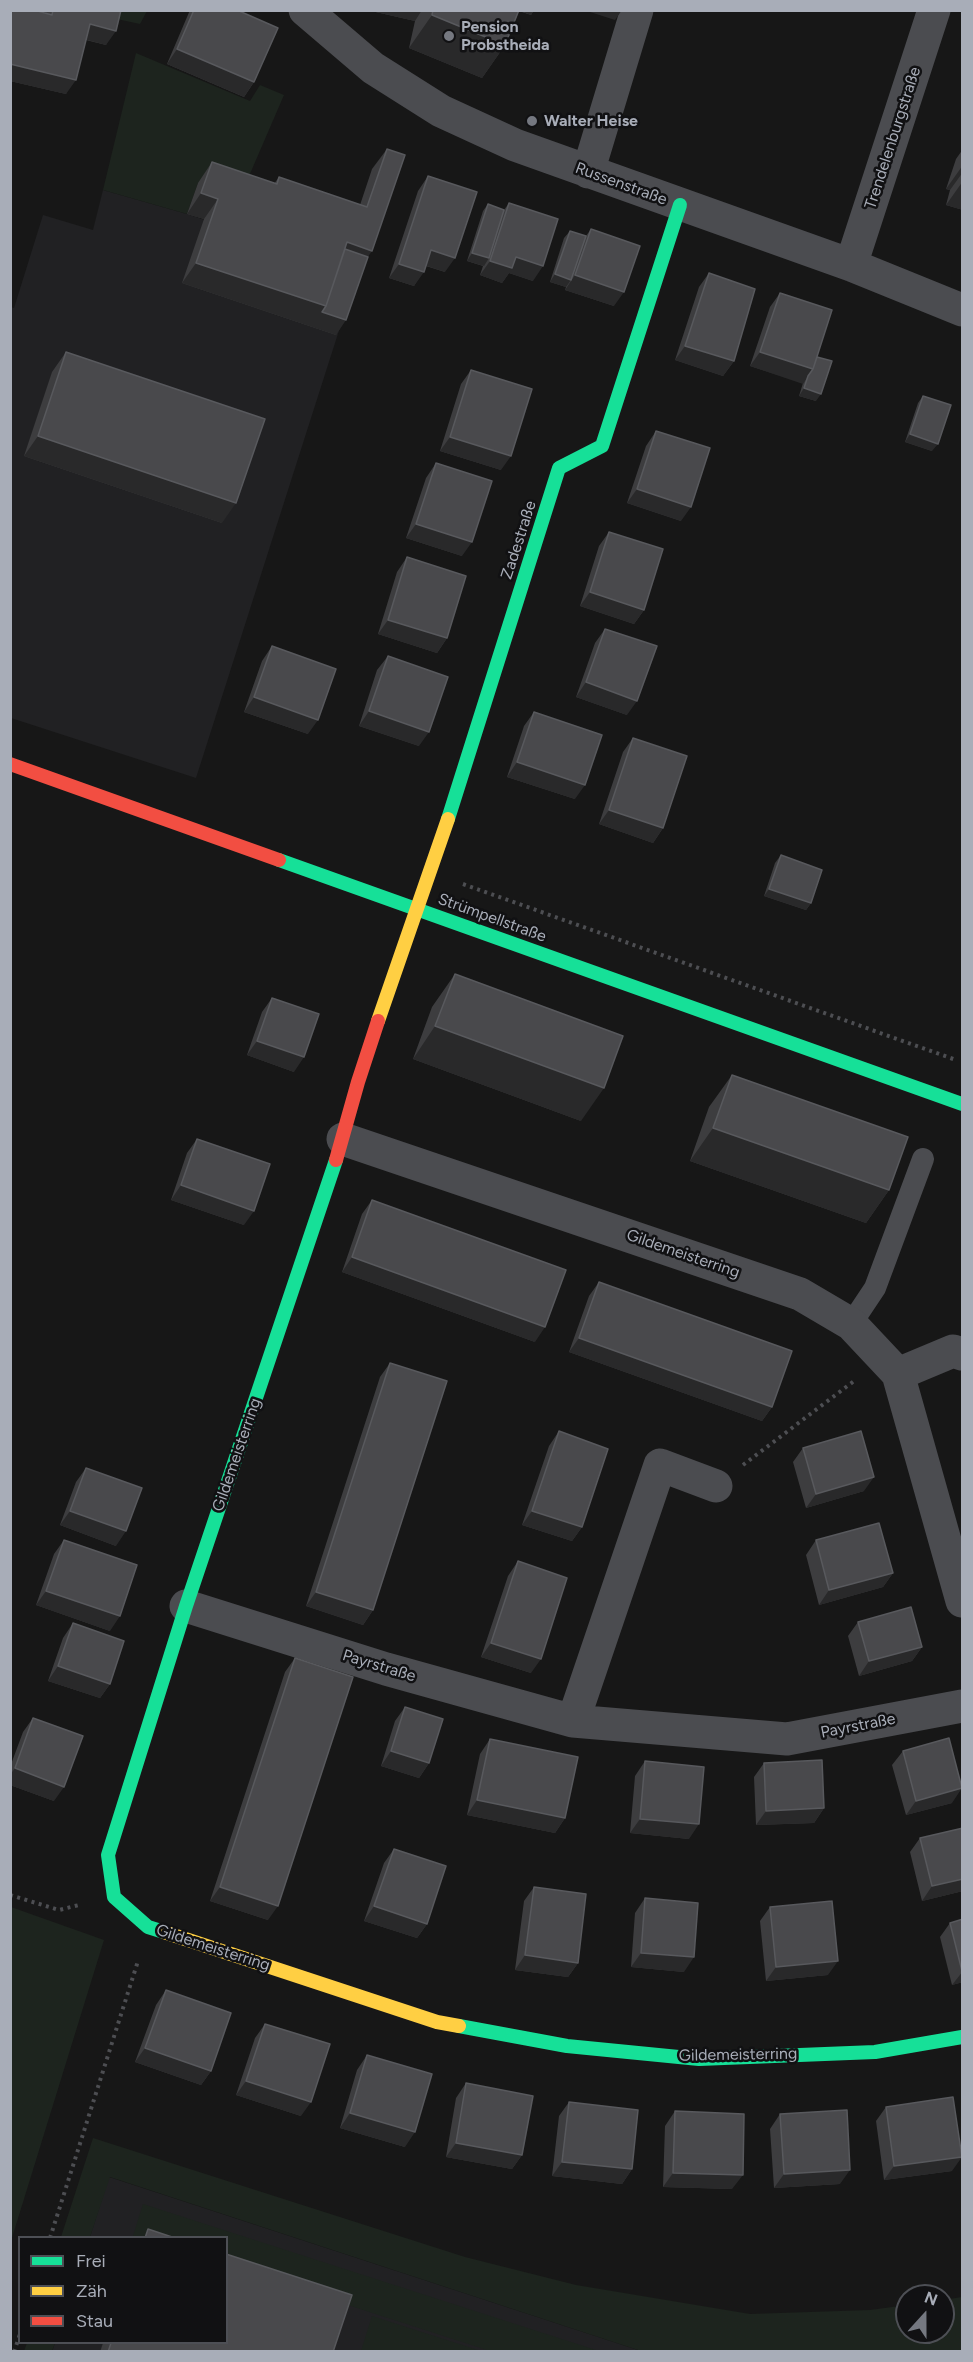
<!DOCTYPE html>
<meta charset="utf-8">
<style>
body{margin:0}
#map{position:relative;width:973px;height:2362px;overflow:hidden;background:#171717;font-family:Figtree,sans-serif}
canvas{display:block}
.frame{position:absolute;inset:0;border:12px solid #a8adb8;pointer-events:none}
.legend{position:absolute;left:18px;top:2236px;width:210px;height:108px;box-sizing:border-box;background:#111113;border:2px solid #4d4f55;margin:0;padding:8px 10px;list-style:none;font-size:18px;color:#a8adb8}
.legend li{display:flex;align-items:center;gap:12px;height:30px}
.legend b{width:30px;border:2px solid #4d4f55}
.north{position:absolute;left:895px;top:2284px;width:60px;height:60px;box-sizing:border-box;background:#111113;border:2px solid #4d4f55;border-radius:50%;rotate:21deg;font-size:16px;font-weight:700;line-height:24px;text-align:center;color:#a8adb8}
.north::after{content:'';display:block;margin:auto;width:21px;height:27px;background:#757880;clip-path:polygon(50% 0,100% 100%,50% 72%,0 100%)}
</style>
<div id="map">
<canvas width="973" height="2362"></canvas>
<div class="frame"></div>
<ul class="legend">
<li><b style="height:8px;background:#16e098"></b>Frei</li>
<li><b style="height:8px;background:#ffcf43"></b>Zäh</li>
<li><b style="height:8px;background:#f24e42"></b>Stau</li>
</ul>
<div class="north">N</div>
</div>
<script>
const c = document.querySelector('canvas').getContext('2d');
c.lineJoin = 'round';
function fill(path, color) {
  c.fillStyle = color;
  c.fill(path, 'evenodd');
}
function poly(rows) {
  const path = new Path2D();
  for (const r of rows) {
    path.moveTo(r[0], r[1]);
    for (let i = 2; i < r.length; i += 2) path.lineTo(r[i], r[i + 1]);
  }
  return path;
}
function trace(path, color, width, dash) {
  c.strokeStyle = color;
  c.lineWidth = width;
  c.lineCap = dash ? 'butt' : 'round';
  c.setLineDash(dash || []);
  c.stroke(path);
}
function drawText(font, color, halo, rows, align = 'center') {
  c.font = font + ' Figtree,sans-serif';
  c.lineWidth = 5;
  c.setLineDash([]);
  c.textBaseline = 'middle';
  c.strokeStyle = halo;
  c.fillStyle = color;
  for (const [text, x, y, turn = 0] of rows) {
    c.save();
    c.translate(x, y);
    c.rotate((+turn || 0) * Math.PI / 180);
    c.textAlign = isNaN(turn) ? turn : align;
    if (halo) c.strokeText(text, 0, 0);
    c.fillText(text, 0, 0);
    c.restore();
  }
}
fill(poly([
 [103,190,187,214,358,271,196,778,11,718,11,307,14,308,43,215,93,230],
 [109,2177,641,2351,52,2352,55,2343,226,2342,226,2238,90,2237]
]), '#212123');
fill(poly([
 [80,11,147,11,140,24],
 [136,53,250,101,260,85,284,95,240,197,198,183,187,214,103,190],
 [11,1907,104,1940,11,2241,10,1907],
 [93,2138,465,2257,576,2285,750,2314,870,2310,907,2305,907,2332,943,2332,943,2300,962,2297,962,2351,641,2351,110,2177,90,2237,61,2237],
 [143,2204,599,2351,490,2351,227,2266,226,2238,133,2236],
 [372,2316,481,2351,361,2351],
 [27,2343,27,2342,55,2343,52,2351,24,2351]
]), '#1d241e');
trace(poly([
 [463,884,956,1060],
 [743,1465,854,1381],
 [10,1895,59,1910,79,1905],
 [50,2238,138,1961],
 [14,2352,20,2334]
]), '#4d4e52', 4, [3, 4.5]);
trace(poly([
 [851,1324,875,1288,923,1159]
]), '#4b4c50', 22);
trace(poly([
 [305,10,373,68,441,111,515,145,851,265,962,310],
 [588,172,637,10],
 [851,265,934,10],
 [343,1139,800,1294,851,1324,898,1374,962,1601],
 [898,1374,953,1351,962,1354],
 [186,1606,386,1669,573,1721,787,1739,962,1706],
 [573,1721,660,1465,716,1486]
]), '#4b4c50', 33);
trace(poly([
 [448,819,559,468,602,446,680,205],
 [279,860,962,1104],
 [164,1932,148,1927,114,1897,108,1855,186,1606,336,1160],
 [459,2026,567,2046,699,2059,875,2052,962,2037]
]), '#16e098', 14);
trace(poly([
 [378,1021,448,819],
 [164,1932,437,2022,459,2026]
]), '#ffcf43', 14);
trace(poly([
 [10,764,279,860],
 [336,1160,358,1082,378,1021]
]), '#f24e42', 14);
fill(poly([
 [10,10,45,13,46,10,121,10,106,45,86,40,66,94,10,81],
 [190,10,237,10,254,82,244,97,167,64],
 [367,10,534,10,531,15,519,11,505,45,482,78,409,48,415,21],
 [387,149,368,257,336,335,182,283,204,219,187,214,198,183,212,162,274,184,279,177,360,205,372,169],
 [963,149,963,210,946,205,950,190,946,189,956,159],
 [428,176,445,272,426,266,414,286,389,278,418,191],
 [509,203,533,281,509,273,502,283,480,275,483,266,467,261,483,211,488,204,504,210],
 [591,229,614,306,565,290,566,287,550,282,564,238,570,231,586,236],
 [709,273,734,361,723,376,675,360,699,287],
 [780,293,817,357,816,401,799,396,803,383,750,366,770,307],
 [66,352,222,523,24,456,52,372],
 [471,370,501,470,440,451,461,384],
 [923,396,932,451,905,442,918,403],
 [656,431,681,521,627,503,646,446],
 [436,463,462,556,406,538,426,478],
 [609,532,644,610,634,624,580,606,599,546],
 [407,557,447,638,437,653,378,634,397,572],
 [605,629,627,715,576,697,595,643],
 [272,646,308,734,244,712,262,661],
 [388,656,419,746,359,726,377,670],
 [534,712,575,799,507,777,524,726],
 [633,738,663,828,653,843,599,824,623,752],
 [781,855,811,903,806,910,764,896,775,863],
 [455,974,581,1121,413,1059,432,1007],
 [272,998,294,1072,247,1055,262,1012],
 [732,1075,889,1190,866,1223,690,1161,709,1107],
 [197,1139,244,1225,171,1200,187,1153],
 [372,1200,535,1342,342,1272,362,1214],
 [599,1282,772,1407,762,1421,569,1352,589,1296],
 [390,1363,373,1610,363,1625,306,1606,380,1377],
 [559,1431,582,1527,572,1541,522,1525,549,1446],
 [803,1448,864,1491,806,1508,793,1462],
 [86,1468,116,1546,60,1525,76,1482],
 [64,1540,110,1631,36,1605,54,1554],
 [816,1540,893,1573,883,1587,819,1605,806,1555],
 [518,1561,531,1673,481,1657,508,1576],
 [858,1622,922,1647,912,1661,859,1676,848,1636],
 [73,1623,110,1684,100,1698,48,1681,63,1638],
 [295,1658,268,1920,210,1901,285,1672],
 [405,1707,429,1763,419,1778,381,1766,395,1721],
 [33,1718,54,1801,10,1785,10,1767,23,1732],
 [490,1739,565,1818,555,1833,467,1815,480,1754],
 [903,1751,952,1803,906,1815,892,1765],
 [645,1761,689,1839,630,1833,635,1776],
 [764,1763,824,1808,814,1823,756,1825,754,1777],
 [963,1828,963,1891,922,1901,910,1852,920,1838],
 [394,1849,427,1924,417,1938,364,1921,384,1863],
 [534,1887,578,1963,568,1977,515,1970,524,1901],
 [645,1898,684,1972,631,1967,635,1913],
 [770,1907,828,1975,766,1981,760,1921],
 [963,1919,963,1982,952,1985,940,1937,950,1923],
 [166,1990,211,2071,201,2085,135,2062,156,2005],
 [265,2024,301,2116,236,2095,255,2038],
 [367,2055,405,2147,340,2128,357,2070],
 [466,2083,522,2155,512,2169,446,2157,456,2098],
 [569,2102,632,2169,622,2184,552,2176,559,2116],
 [886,2107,952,2171,884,2180,876,2121],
 [675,2111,732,2189,663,2187,665,2126],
 [780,2114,840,2184,774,2188,770,2129],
 [103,2343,226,2343,333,2352,100,2352]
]), '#3d3d3f');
fill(poly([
 [367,10,422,10,415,21],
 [518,10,534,10,531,15],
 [591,10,622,10,615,20,590,12],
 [432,15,505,45,482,78,409,48],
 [90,24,116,31,106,45,80,38],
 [177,49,254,82,244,97,167,64],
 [10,64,76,80,66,94,10,81],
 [963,165,963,172,950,190,946,189],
 [963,181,963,210,946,205],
 [201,193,218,199,204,219,187,214],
 [347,242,372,251,358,271,337,264],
 [431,250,455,258,445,272,421,264],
 [472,253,489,258,484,266,467,261],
 [516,257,543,266,533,281,509,273,502,283,480,275,490,261],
 [196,263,326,306,346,320,336,335,182,283],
 [399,264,424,272,414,286,389,278],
 [555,274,571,280,566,287,550,282],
 [575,275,624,292,614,306,565,290],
 [685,346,734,361,723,376,675,360],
 [760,352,813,369,803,384,750,366],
 [804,388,821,394,816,401,799,396],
 [910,434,938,444,932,451,905,442],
 [38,436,236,503,222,523,24,456],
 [450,437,511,456,501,470,440,451],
 [637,489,691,507,681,521,627,503],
 [416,524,472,542,462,556,406,538],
 [590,592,644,610,634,624,580,606],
 [388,620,447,638,437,653,378,634],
 [586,682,637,701,627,715,576,697],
 [254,697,318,720,308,734,244,712],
 [369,711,429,732,419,746,359,726],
 [517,762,585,785,575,799,507,777],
 [609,810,663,828,653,843,599,824],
 [769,889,811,903,806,910,764,896],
 [435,1026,604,1088,581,1121,413,1059],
 [257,1041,304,1057,294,1072,247,1055],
 [713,1128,889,1190,866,1223,690,1161],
 [181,1185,254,1211,244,1225,171,1200],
 [352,1257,545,1327,535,1342,342,1272],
 [579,1338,772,1407,762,1421,569,1352],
 [874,1477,864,1491,806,1508,816,1494],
 [70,1511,126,1531,116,1546,60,1525],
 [532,1511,582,1527,572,1541,522,1525],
 [893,1573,883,1587,819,1605,829,1590],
 [46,1591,120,1616,110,1631,36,1605],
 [316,1592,373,1610,363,1625,306,1606],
 [491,1643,541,1659,531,1673,481,1657],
 [922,1647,912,1661,859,1676,869,1661],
 [58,1666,110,1684,100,1698,48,1681],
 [391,1751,429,1763,419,1778,381,1766],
 [15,1768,64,1787,54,1801,10,1785,10,1775],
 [962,1788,952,1803,906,1815,916,1801],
 [477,1800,565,1818,555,1833,467,1815],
 [824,1808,814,1823,756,1825,766,1811],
 [640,1819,699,1824,689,1839,630,1833],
 [963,1879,963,1891,922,1901,932,1886],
 [220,1887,278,1906,268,1920,210,1901],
 [374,1906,427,1924,417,1938,364,1921],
 [641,1953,694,1957,684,1972,631,1967],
 [525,1955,578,1963,568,1977,515,1970],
 [838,1961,828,1975,766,1981,776,1967],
 [963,1971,963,1982,952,1985],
 [145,2048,211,2071,201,2085,135,2062],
 [246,2081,311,2102,301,2116,236,2095],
 [350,2113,415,2132,405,2147,340,2128],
 [456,2143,522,2155,512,2169,446,2157],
 [962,2157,952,2171,884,2180,894,2166],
 [562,2162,632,2169,622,2184,552,2176],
 [850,2170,840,2184,774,2188,784,2174],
 [673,2173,743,2175,732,2189,663,2187]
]), '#29292a');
const building = poly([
 [10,10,34,10,52,15,53,10,121,10,116,31,90,24,76,80,10,64,10,10],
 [194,10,237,10,278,28,254,82,177,49,194,10],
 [433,10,519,10,505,45,432,15,433,10],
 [387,149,405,155,372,251,347,242,326,306,196,263,218,199,201,193,212,162,277,184,279,177,367,207,387,149],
 [428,176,477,192,455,258,431,250,424,272,399,264,428,176],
 [509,203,558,219,543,266,516,257,512,268,490,261,509,203],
 [488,204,504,210,489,258,472,253,488,204],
 [591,229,640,246,624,292,575,275,591,229],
 [570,231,586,236,571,280,555,274,570,231],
 [345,249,368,257,346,320,322,312,326,306,345,249],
 [709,273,755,289,734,361,685,346,709,273],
 [780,293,832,310,813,369,760,352,780,293],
 [66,352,265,419,236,503,38,436,66,352],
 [817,357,832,361,821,394,804,388,808,376,813,369,817,357],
 [471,370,532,389,511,456,450,437,471,370],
 [923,396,951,405,938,444,910,434,923,396],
 [656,431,710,448,691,507,637,489,656,431],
 [436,463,492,481,472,542,416,524,436,463],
 [609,532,663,549,644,610,590,592,609,532],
 [407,557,466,576,447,638,388,620,407,557],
 [605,629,657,646,637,701,586,682,605,629],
 [272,646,336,669,318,720,254,697,272,646],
 [388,656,448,677,429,732,369,711,388,656],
 [534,712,602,735,585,785,517,762,534,712],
 [633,738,687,756,663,828,609,810,633,738],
 [781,855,822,870,811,903,769,889,781,855],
 [455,974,623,1036,604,1088,435,1026,455,974],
 [272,998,319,1014,304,1057,257,1041,272,998],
 [732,1075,908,1137,889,1190,713,1128,732,1075],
 [197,1139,270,1164,254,1211,181,1185,197,1139],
 [372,1200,566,1270,545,1327,352,1257,372,1200],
 [599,1282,792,1351,772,1407,579,1338,599,1282],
 [390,1363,447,1381,373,1610,316,1592,390,1363],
 [559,1431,608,1449,582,1527,532,1511,559,1431],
 [861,1431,874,1477,816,1494,803,1448,861,1431],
 [86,1468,142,1488,126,1531,70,1511,86,1468],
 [879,1523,893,1573,829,1590,816,1540,879,1523],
 [64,1540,137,1565,120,1616,46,1591,64,1540],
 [518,1561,567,1578,541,1659,491,1643,518,1561],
 [911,1607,922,1647,869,1661,858,1622,911,1607],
 [73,1623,124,1641,110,1684,58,1666,73,1623],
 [295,1658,353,1677,278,1906,220,1887,295,1658],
 [405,1707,443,1719,429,1763,391,1751,405,1707],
 [33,1718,83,1736,64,1787,15,1768,33,1718],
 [949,1738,962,1788,916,1801,903,1751,949,1738],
 [490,1739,578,1757,565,1818,477,1800,490,1739],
 [822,1760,824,1808,766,1811,764,1763,822,1760],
 [645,1761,704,1767,699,1824,640,1819,645,1761],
 [963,1828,963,1879,932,1886,920,1838,963,1828],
 [394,1849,446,1866,427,1924,374,1906,394,1849],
 [534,1887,586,1894,578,1963,525,1955,534,1887],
 [645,1898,698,1903,694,1957,641,1953,645,1898],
 [832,1901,838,1961,776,1967,770,1907,832,1901],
 [963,1919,963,1971,962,1971,950,1923,963,1919],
 [166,1990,231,2013,211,2071,145,2048,166,1990],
 [265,2024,330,2044,311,2102,246,2081,265,2024],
 [367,2055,432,2074,415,2132,350,2113,367,2055],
 [466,2083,533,2096,522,2155,456,2143,466,2083],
 [953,2097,962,2157,894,2166,886,2107,953,2097],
 [569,2102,638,2110,632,2169,562,2162,569,2102],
 [847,2110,850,2170,784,2174,780,2114,847,2110],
 [675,2111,744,2114,743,2175,673,2173,675,2111],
 [148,2229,175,2238,145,2238,148,2229],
 [226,2254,352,2295,333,2352,108,2352,111,2343,226,2343,226,2254]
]);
fill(building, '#49494c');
trace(building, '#58595d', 1.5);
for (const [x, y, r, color] of [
 [449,36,6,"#757880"],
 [532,121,6,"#757880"]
]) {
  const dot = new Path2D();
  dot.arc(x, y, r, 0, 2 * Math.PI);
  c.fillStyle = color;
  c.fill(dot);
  trace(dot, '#111113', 2);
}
drawText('bold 16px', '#a8adb8', '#111113', [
 ["Pension",461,27],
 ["Probstheida",461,45],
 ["Walter Heise",544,121]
], 'left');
drawText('16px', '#a8adb8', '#111113', [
 ["Trendelenburgstraße",893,138,-72],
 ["Russenstraße",621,184,20],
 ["Zadestraße",519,540,-72],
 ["Strümpellstraße",492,918,20],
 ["Gildemeisterring",683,1254,19],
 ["Gildemeisterring",237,1455,-71],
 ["Payrstraße",379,1666,17],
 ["Payrstraße",858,1726,-11],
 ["Gildemeisterring",213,1948,18],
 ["Gildemeisterring",738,2055,-1]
]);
</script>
